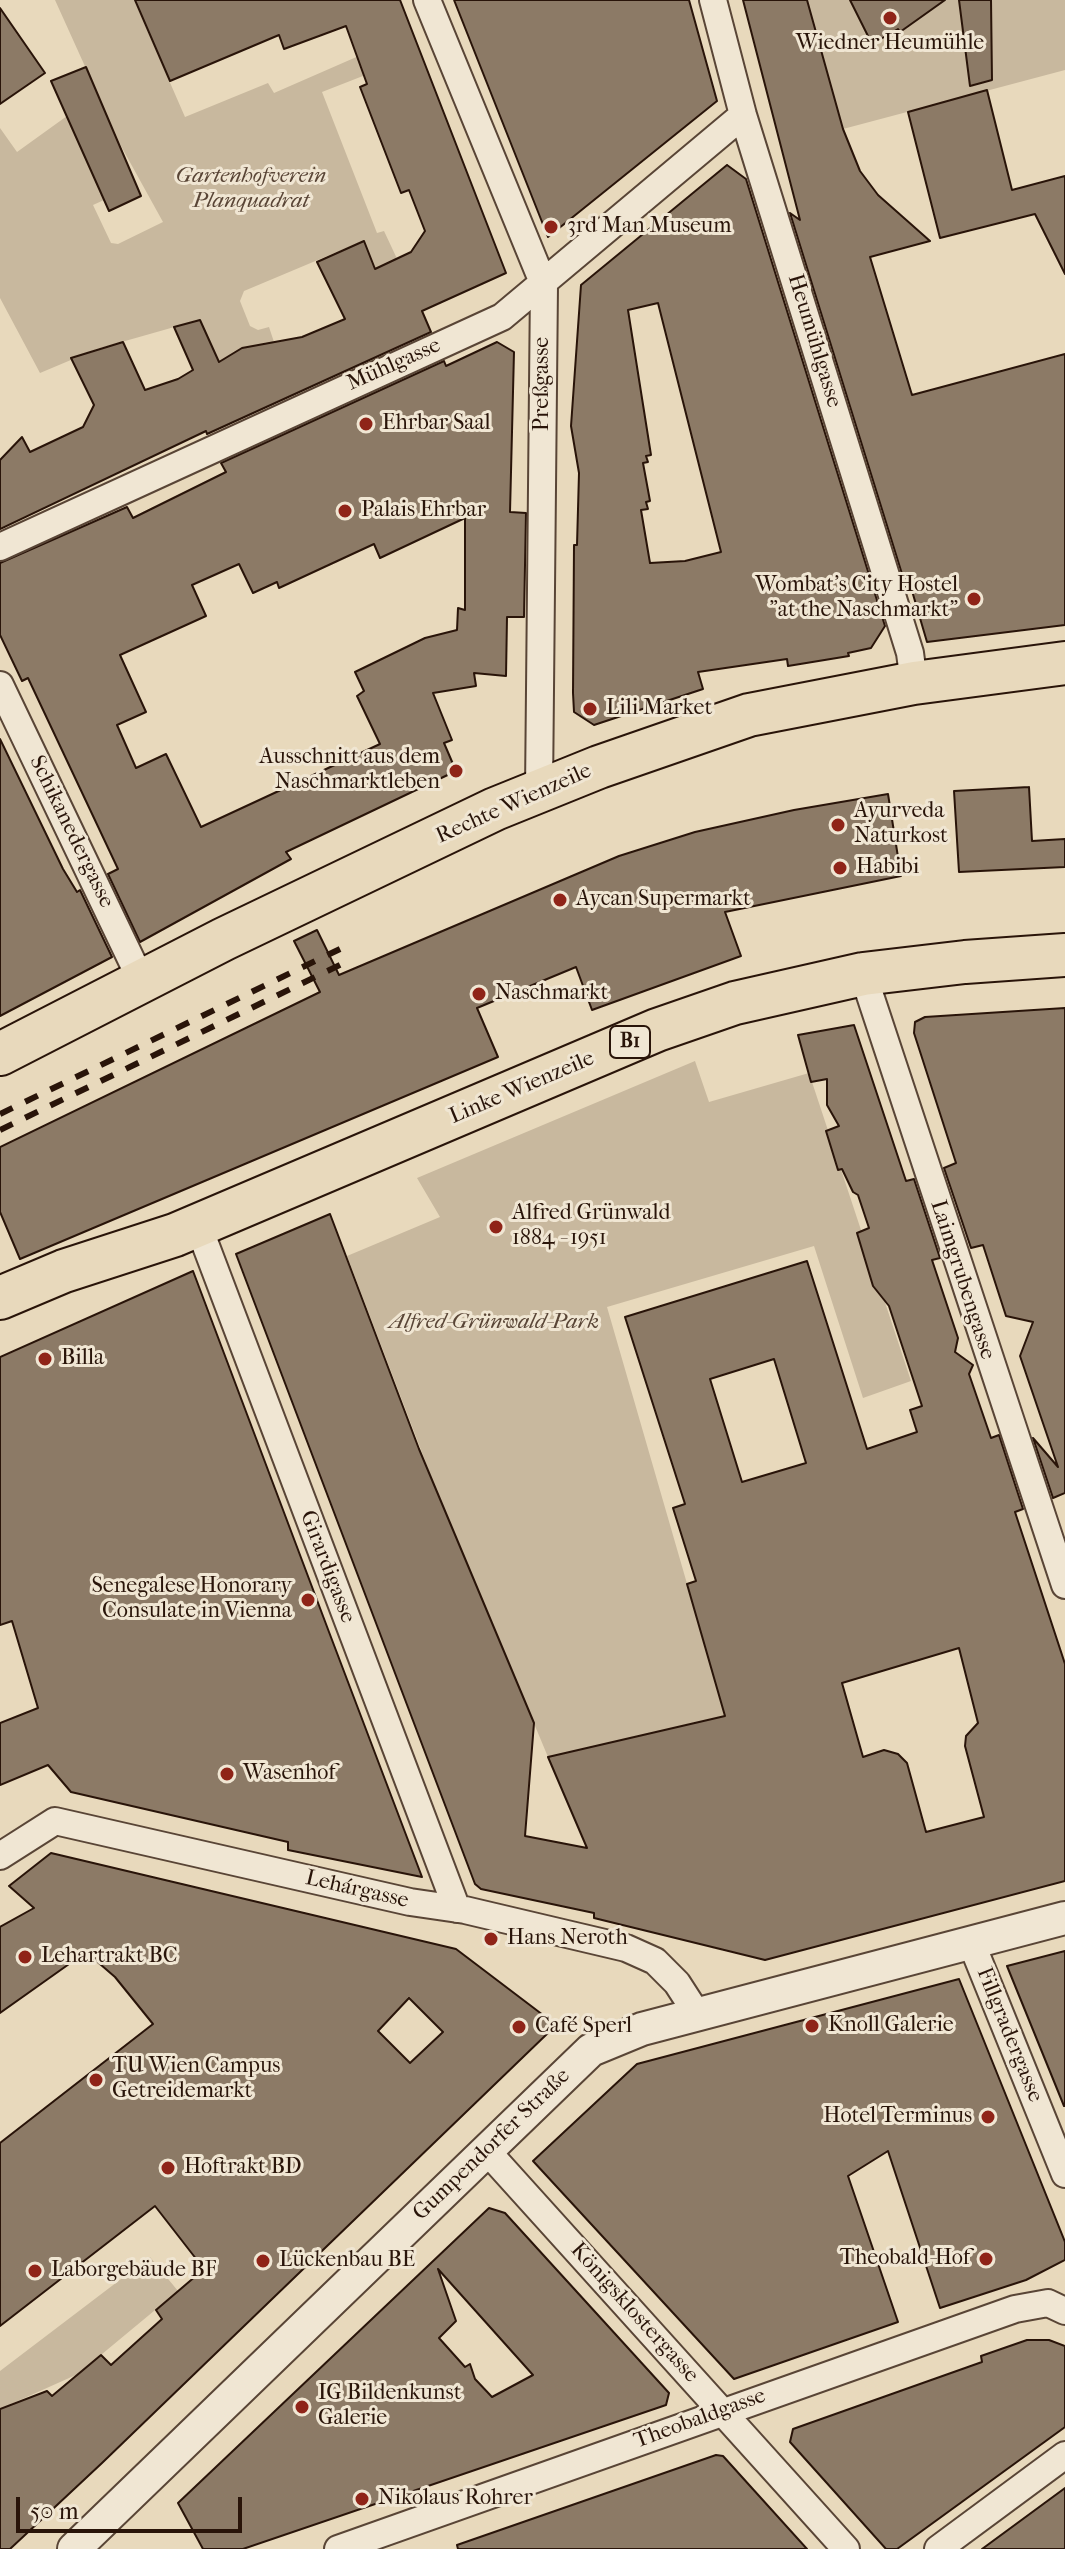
<!DOCTYPE html>
<meta charset="utf-8">
<style>
body{margin:0}
#map{position:relative;width:1065px;height:2549px;overflow:hidden;background:#e8d9bc;font-family:"IM FELL French Canon",serif}
canvas{display:block}
.scale{position:absolute;left:16px;top:2497px;width:226px;height:36px;box-sizing:border-box;border:4px solid #291409;border-top:0;padding-left:10px;font-size:24px;line-height:28px;white-space:nowrap;color:#291409;-webkit-text-stroke:6px #f0e6d3;paint-order:stroke}
</style>
<div id="map">
<canvas width="1065" height="2549"></canvas>
<div class="scale">50 m</div>
</div>
<script>
const c = document.querySelector('canvas').getContext('2d');
c.lineJoin = 'round';
function fill(path, color) {
  c.fillStyle = color;
  c.fill(path, 'evenodd');
}
function poly(rows) {
  const path = new Path2D();
  for (const r of rows) {
    path.moveTo(r[0], r[1]);
    for (let i = 2; i < r.length; i += 2) path.lineTo(r[i], r[i + 1]);
  }
  return path;
}
function trace(path, color, width, dash) {
  c.strokeStyle = color;
  c.lineWidth = width;
  c.lineCap = dash ? 'butt' : 'round';
  c.setLineDash(dash || []);
  c.stroke(path);
}
function drawText(font, color, halo, rows, align = 'center') {
  c.font = font + ' "IM FELL French Canon",serif';
  c.lineWidth = 6;
  c.setLineDash([]);
  c.textBaseline = 'middle';
  c.strokeStyle = halo;
  c.fillStyle = color;
  for (const [text, x, y, turn = 0] of rows) {
    c.save();
    c.translate(x, y);
    c.rotate((+turn || 0) * Math.PI / 180);
    c.textAlign = isNaN(turn) ? turn : align;
    if (halo) c.strokeText(text, 0, 0);
    c.fillText(text, 0, 0);
    c.restore();
  }
}
fill(poly([
 [55,0,134,0,185,117,268,83,274,93,361,55,368,74,322,92,377,233,384,231,407,280,381,284,363,241,244,291,240,301,250,326,258,330,269,327,274,342,242,348,234,357,220,364,199,320,97,349,40,373,0,298,0,128,17,152,67,116,104,200,93,205,111,243,118,244,163,222,121,146],
 [807,0,1065,0,1065,70,843,129],
 [695,1061,709,1102,809,1073,911,1381,863,1398,814,1246,607,1307,727,1722,714,1718,548,1757,434,1484,347,1256,440,1217,417,1178],
 [150,2257,178,2291,78,2374,0,2409,0,2371]
]), '#c8b89e');
const building = poly([
 [135,0,400,0,506,273,422,311,431,332,207,434,206,431,0,529,0,460,22,437,30,452,83,427,94,405,71,358,123,342,145,390,178,379,193,370,174,327,200,320,219,362,242,348,302,337,345,319,317,262,364,241,375,269,411,252,425,231,409,190,401,193,360,87,367,84,346,26,284,49,279,35,170,81,135,0],
 [454,0,689,0,717,101,548,237,454,0],
 [743,0,807,0,843,129,860,171,878,195,930,241,870,257,912,395,1065,354,1065,625,927,642,910,584,907,590,790,213,800,220,743,0],
 [850,0,945,0,900,32,898,29,872,44,850,0],
 [959,0,991,0,992,80,970,86,959,0],
 [0,8,45,73,0,104,0,8],
 [86,67,141,196,109,211,51,81,86,67],
 [987,90,1012,190,1065,176,1065,274,1035,214,940,238,908,112,987,90],
 [727,165,746,179,885,626,871,648,848,653,849,656,788,666,787,659,698,672,703,689,594,725,574,712,573,693,574,545,577,545,579,473,571,426,581,285,727,165],
 [658,303,721,552,685,561,650,563,641,510,648,509,646,502,650,501,643,463,648,462,646,456,651,455,628,310,658,303],
 [497,342,514,352,510,512,526,513,524,617,507,617,506,676,474,673,476,686,433,693,452,740,444,743,456,771,286,852,291,859,140,942,108,874,118,869,28,678,22,681,0,635,0,563,127,507,133,518,226,472,221,463,444,361,446,366,497,342],
 [465,518,465,610,458,608,457,630,425,638,355,672,364,691,357,696,380,744,201,827,166,754,136,768,117,725,146,712,120,655,206,616,192,585,239,564,253,593,277,582,279,588,374,544,380,558,465,518],
 [0,739,63,869,77,892,80,890,112,957,0,1016,0,739],
 [1029,787,1032,841,1065,839,1065,867,959,872,954,791,1029,787],
 [888,794,901,876,725,912,741,956,592,1010,576,967,477,1008,498,1057,20,1259,0,1212,0,1147,320,992,294,941,317,930,339,975,619,856,695,832,794,810,888,794],
 [1065,1008,1065,1493,1053,1498,1033,1438,1058,1467,1020,1356,1033,1322,1006,1316,983,1245,971,1248,944,1168,956,1163,914,1033,915,1022,925,1017,1065,1008],
 [854,1025,906,1181,914,1179,940,1258,932,1260,958,1338,955,1352,973,1365,969,1374,991,1438,999,1435,1023,1509,1015,1512,1065,1664,1065,1881,765,1960,594,1918,594,1913,481,1889,475,1884,236,1254,330,1214,419,1449,534,1723,525,1836,587,1848,548,1757,725,1716,687,1584,696,1581,673,1508,685,1504,625,1317,807,1261,867,1449,917,1432,910,1410,922,1406,889,1306,873,1286,857,1233,869,1228,858,1195,853,1192,842,1169,838,1170,826,1131,839,1126,827,1105,827,1079,811,1082,798,1035,854,1025],
 [774,1359,806,1463,742,1482,710,1379,774,1359],
 [959,1648,978,1723,966,1736,965,1746,984,1817,926,1832,907,1763,898,1754,884,1750,863,1757,842,1683,959,1648],
 [193,1271,329,1632,422,1877,288,1850,288,1842,71,1792,48,1765,0,1785,0,1723,38,1708,12,1621,0,1625,0,1357,193,1271],
 [51,1853,456,1949,543,2015,548,2023,548,2033,102,2463,10,2549,0,2549,0,2409,47,2391,52,2396,101,2355,111,2365,162,2319,156,2310,204,2269,155,2206,0,2326,0,2143,153,2024,115,1977,86,1952,0,2013,0,1927,34,1908,9,1886,51,1853],
 [409,1998,443,2032,410,2063,378,2031,409,1998],
 [1065,1951,1065,2106,1064,2106,1007,1966,1065,1951],
 [959,1979,1065,2242,1065,2260,1026,2280,940,2308,888,2151,848,2176,898,2322,734,2379,533,2161,637,2064,959,1979],
 [489,2208,505,2213,669,2393,666,2405,243,2549,203,2549,178,2503,489,2208],
 [438,2269,464,2298,533,2375,492,2397,475,2379,470,2364,465,2367,439,2338,456,2321,438,2269],
 [1027,2340,1049,2340,1065,2346,1065,2427,897,2549,886,2549,790,2442,793,2429,982,2362,981,2356,1027,2340],
 [716,2455,723,2456,807,2549,458,2549,457,2545,716,2455],
 [1065,2488,1065,2549,982,2549,1065,2488]
]);
fill(building, '#8c7a66');
trace(building, '#291409', 2);
const minor = poly([
 [427,0,544,285,539,790],
 [713,0,743,115,910,653,914,683],
 [0,547,502,317,743,115],
 [0,685,141,980],
 [863,974,1065,1585],
 [198,1225,457,1909],
 [0,1856,55,1821,410,1902,465,1910,626,1948,655,1961,677,1983,697,2014],
 [971,1942,1065,2174],
 [485,2149,846,2549],
 [338,2549,1015,2309,1048,2303,1065,2311],
 [938,2549,1065,2455]
]);
const tertiary = poly([
 [74,2549,591,2050,642,2029,1065,1918]
]);
const primary = poly([
 [0,1054,224,939,495,809,599,767,749,715,914,683,1065,663],
 [0,1298,64,1271,175,1235,657,1030,735,1003,863,974,965,962,1065,955]
]);
trace(minor, '#594536', 30);
trace(tertiary, '#594536', 36);
trace(primary, '#291409', 46);
trace(minor, '#f0e6d3', 26);
trace(tertiary, '#f0e6d3', 32);
trace(primary, '#e8d9bc', 42);
trace(poly([
 [0,1114,342,948],
 [0,1130,348,961]
]), '#291409', 6, [14, 14]);
for (const [x, y, r, color] of [
 [890,18,8,"#8f2418"],
 [551,227,8,"#8f2418"],
 [366,424,8,"#8f2418"],
 [345,511,8,"#8f2418"],
 [974,599,8,"#8f2418"],
 [590,709,8,"#8f2418"],
 [456,771,8,"#8f2418"],
 [838,825,8,"#8f2418"],
 [840,868,8,"#8f2418"],
 [560,900,8,"#8f2418"],
 [479,994,8,"#8f2418"],
 [496,1227,8,"#8f2418"],
 [45,1359,8,"#8f2418"],
 [308,1600,8,"#8f2418"],
 [227,1774,8,"#8f2418"],
 [491,1939,8,"#8f2418"],
 [25,1957,8,"#8f2418"],
 [812,2026,8,"#8f2418"],
 [519,2027,8,"#8f2418"],
 [96,2080,8,"#8f2418"],
 [988,2117,8,"#8f2418"],
 [168,2168,8,"#8f2418"],
 [986,2259,8,"#8f2418"],
 [263,2261,8,"#8f2418"],
 [35,2271,8,"#8f2418"],
 [302,2407,8,"#8f2418"],
 [362,2499,8,"#8f2418"]
]) {
  const dot = new Path2D();
  dot.arc(x, y, r, 0, 2 * Math.PI);
  c.fillStyle = color;
  c.fill(dot);
  trace(dot, '#f0e6d3', 3);
}
for (const [x, y, w] of [
 [630,1042,40]
]) {
  const box = new Path2D();
  box.roundRect(x - w / 2, y - 16, w, 32, 6);
  c.fillStyle = '#f0e6d3';
  c.fill(box);
  trace(box, '#291409', 2);
}
drawText('bold 20px', '#291409', null, [
 ["B1",630,1042]
]);
drawText('22px', '#291409', '#f0e6d3', [
 ["Wiedner Heumühle",890,44,"center"],
 ["3rd Man Museum",567,227],
 ["Ehrbar Saal",382,424],
 ["Palais Ehrbar",361,511],
 ["Wombat's City Hostel",958,586,"right"],
 ["\"at the Naschmarkt\"",958,611,"right"],
 ["Lili Market",606,709],
 ["Ausschnitt aus dem",440,758,"right"],
 ["Naschmarktleben",440,783,"right"],
 ["Ayurveda",854,812],
 ["Naturkost",854,837],
 ["Habibi",856,868],
 ["Aycan Supermarkt",576,900],
 ["Naschmarkt",495,994],
 ["Alfred Grünwald",512,1214],
 ["1884 - 1951",512,1239],
 ["Billa",61,1359],
 ["Senegalese Honorary",292,1587,"right"],
 ["Consulate in Vienna",292,1612,"right"],
 ["Wasenhof",243,1774],
 ["Hans Neroth",507,1939],
 ["Lehartrakt BC",41,1957],
 ["Knoll Galerie",828,2026],
 ["Café Sperl",535,2027],
 ["TU Wien Campus",112,2067],
 ["Getreidemarkt",112,2092],
 ["Hotel Terminus",972,2117,"right"],
 ["Hoftrakt BD",184,2168],
 ["Theobald-Hof",970,2259,"right"],
 ["Lückenbau BE",279,2261],
 ["Laborgebäude BF",51,2271],
 ["IG Bildenkunst",318,2394],
 ["Galerie",318,2419],
 ["Nikolaus Rohrer",378,2499]
], 'left');
drawText('italic 22px', '#594536', '#f0e6d3', [
 ["Gartenhofverein",251,177],
 ["Planquadrat",251,202],
 ["Alfred-Grünwald-Park",494,1323]
]);
drawText('22px', '#291409', '#f0e6d3', [
 ["Heumühlgasse",814,341,73],
 ["Mühlgasse",394,365,-24],
 ["Preßgasse",543,384,-90],
 ["Rechte Wienzeile",514,804,-24],
 ["Schikanedergasse",71,832,64],
 ["Linke Wienzeile",522,1088,-23],
 ["Laimgrubengasse",962,1280,72],
 ["Girardigasse",327,1567,69],
 ["Lehárgasse",357,1890,13],
 ["Fillgradergasse",1009,2035,68],
 ["Gumpendorfer Straße",492,2145,-44],
 ["Königsklostergasse",634,2313,48],
 ["Theobaldgasse",700,2419,-20]
]);
</script>
